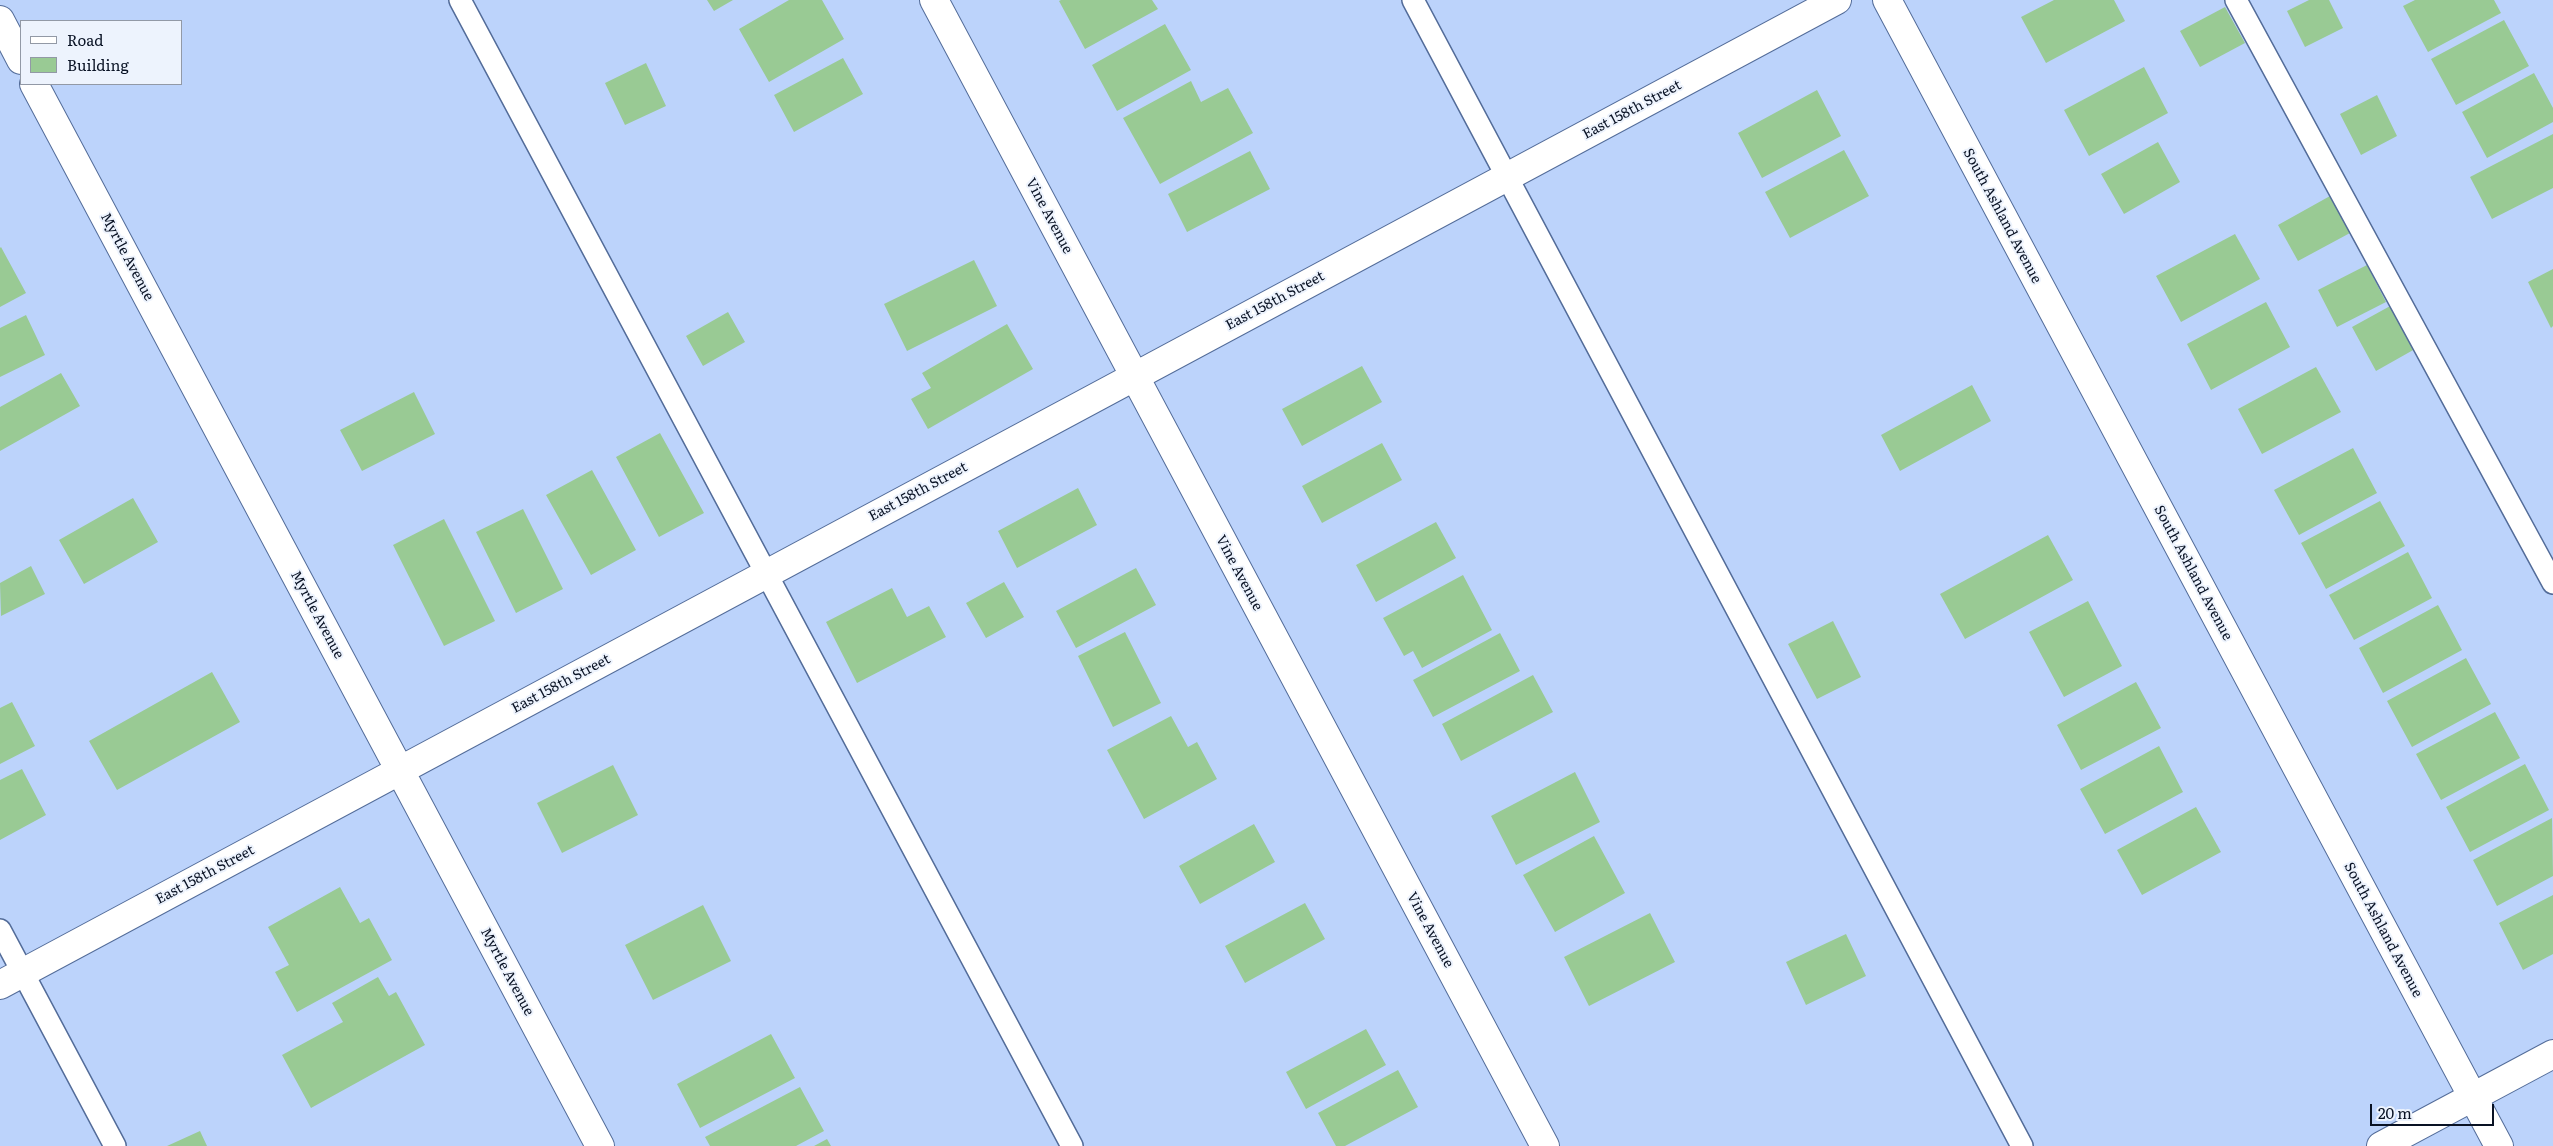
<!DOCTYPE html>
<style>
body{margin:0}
#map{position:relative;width:2553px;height:1146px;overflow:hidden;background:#bcd3fb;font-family:Literata,serif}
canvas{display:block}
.legend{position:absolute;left:20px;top:20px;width:162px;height:65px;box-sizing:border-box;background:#edf3fd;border:1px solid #9299a6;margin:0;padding:6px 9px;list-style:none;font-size:15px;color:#091224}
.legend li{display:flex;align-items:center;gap:10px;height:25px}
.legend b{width:25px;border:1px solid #9299a6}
.scale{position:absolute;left:2370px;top:1104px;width:124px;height:22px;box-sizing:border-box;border:2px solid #091224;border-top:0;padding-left:6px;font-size:15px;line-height:18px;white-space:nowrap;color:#091224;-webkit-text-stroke:4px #edf3fd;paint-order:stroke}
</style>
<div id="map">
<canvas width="2553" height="1146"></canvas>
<ul class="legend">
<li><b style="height:6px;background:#fff"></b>Road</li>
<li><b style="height:14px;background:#99ca94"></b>Building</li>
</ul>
<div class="scale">20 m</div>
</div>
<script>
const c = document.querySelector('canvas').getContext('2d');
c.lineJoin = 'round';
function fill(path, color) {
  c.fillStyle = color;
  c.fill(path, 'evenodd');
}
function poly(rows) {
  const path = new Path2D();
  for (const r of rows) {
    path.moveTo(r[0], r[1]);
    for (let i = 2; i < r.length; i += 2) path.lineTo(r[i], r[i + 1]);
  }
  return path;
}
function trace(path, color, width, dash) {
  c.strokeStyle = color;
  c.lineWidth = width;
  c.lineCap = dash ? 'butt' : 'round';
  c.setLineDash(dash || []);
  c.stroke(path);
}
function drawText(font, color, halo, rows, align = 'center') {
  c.font = font + ' Literata,serif';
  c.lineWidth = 4;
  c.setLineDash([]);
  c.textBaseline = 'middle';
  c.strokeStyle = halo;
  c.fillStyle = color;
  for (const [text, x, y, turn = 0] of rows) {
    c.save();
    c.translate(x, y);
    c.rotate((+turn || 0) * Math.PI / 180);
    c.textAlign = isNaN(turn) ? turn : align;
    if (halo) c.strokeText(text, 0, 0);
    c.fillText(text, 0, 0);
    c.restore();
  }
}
fill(poly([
 [707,0,733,0,714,11],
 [789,0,822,0,844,39,769,82,739,29],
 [1061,0,1152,0,1158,9,1085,49,1059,1],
 [2054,0,2114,0,2125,21,2046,63,2021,17],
 [2309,0,2329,0,2343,28,2305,47,2287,11],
 [2415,0,2494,0,2501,13,2428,52,2403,6],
 [2225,7,2245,43,2200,67,2180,31],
 [2504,20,2529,66,2456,105,2431,59],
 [1165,24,1191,70,1117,111,1092,65],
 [843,58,863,94,794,132,774,95],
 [646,63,666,106,625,125,605,83],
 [2144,67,2168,113,2089,156,2064,110],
 [2534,73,2553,108,2553,122,2487,158,2462,112],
 [1191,81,1201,102,1228,88,1253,133,1160,184,1123,118],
 [1817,90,1841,136,1762,178,1738,133],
 [2377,95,2397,136,2361,155,2340,114],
 [2553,134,2553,188,2492,219,2470,177],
 [2158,142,2180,182,2124,214,2101,174],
 [1844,150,1869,196,1790,238,1765,192],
 [1250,151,1270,189,1187,232,1168,194],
 [2330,196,2350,233,2298,261,2278,225],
 [2235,234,2260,279,2181,322,2156,276],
 [1,247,26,293,0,307,0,248],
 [974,260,997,306,907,351,884,304],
 [2367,265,2386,302,2337,327,2318,290],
 [2553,269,2553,326,2551,328,2528,282],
 [2266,302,2290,347,2211,390,2187,344],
 [2392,305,2415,349,2376,371,2352,327],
 [728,312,745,342,703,366,686,336],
 [26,315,45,355,0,377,0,328],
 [1007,324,1033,369,928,429,911,399,931,388,922,373],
 [1362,366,1382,402,1302,446,1282,409],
 [2316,367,2341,412,2262,454,2238,409],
 [61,373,80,406,0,451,0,407],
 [1972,385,1991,421,1900,471,1881,435],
 [414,392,435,434,362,471,340,430],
 [660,433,704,513,659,537,616,457],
 [1382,443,1402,480,1322,523,1302,486],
 [2353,448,2377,493,2299,535,2274,490],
 [592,470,636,550,591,575,546,495],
 [1078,488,1097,525,1017,568,998,531],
 [133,498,158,542,84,584,59,540],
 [2380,501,2405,546,2326,589,2301,543],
 [523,509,563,589,516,613,476,532],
 [444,519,495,621,444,646,393,545],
 [1436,522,1456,558,1376,602,1356,565],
 [2048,535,2073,580,1965,639,1940,594],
 [2408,552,2432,598,2354,640,2329,595],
 [31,566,45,594,1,616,0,583],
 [1136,568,1156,605,1076,648,1056,611],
 [1463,575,1492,630,1422,668,1413,651,1404,656,1383,618],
 [1004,582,1024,617,986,638,966,603],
 [892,588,907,617,929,606,946,637,857,683,826,622],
 [2088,601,2122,666,2064,697,2029,632],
 [2438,605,2462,650,2383,693,2359,648],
 [1833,621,1861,677,1817,699,1788,644],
 [1125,632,1161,703,1113,727,1078,656],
 [1500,633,1520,671,1433,717,1413,680],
 [2466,658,2491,704,2412,747,2387,701],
 [212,672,240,722,117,790,89,741],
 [1533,675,1553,712,1461,761,1442,724],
 [2136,682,2161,728,2081,770,2057,725],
 [12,702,35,746,0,764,0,708],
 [2495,712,2520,758,2441,800,2416,754],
 [1171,716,1188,747,1197,742,1217,779,1144,819,1107,750],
 [2159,746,2183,792,2105,834,2080,789],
 [2525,764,2549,810,2470,852,2446,807],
 [613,765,638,815,562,853,537,803],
 [22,769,46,815,0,840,0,780],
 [1575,772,1600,822,1516,865,1491,816],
 [2196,807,2221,852,2142,895,2117,850],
 [2552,818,2553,876,2497,906,2473,860],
 [1254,824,1275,862,1200,904,1179,866],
 [1594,836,1625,893,1555,932,1523,875],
 [340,887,360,923,369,918,392,960,297,1012,275,972,289,965,268,927],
 [2553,895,2553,954,2523,970,2499,923],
 [1305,903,1325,939,1245,983,1225,946],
 [703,905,731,961,653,1000,625,945],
 [1650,913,1675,962,1589,1006,1564,957],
 [1846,934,1866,976,1806,1005,1786,962],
 [378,977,389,996,396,992,425,1045,311,1108,282,1055,343,1022,332,1003],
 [1366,1029,1386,1065,1306,1109,1286,1072],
 [771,1034,795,1078,700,1128,677,1084],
 [1398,1070,1418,1107,1345,1146,1336,1146,1318,1113],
 [800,1087,824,1131,796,1146,710,1146,705,1137],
 [200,1131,207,1146,167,1146],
 [827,1139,831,1146,814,1146]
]), '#99ca94');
const service = poly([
 [460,0,1072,1146],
 [1413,0,2022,1146],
 [2236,0,2553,583],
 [0,930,115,1146]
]);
const minor = poly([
 [934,0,1545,1146],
 [1887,0,2499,1146],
 [0,20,21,60],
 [34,84,600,1146],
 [0,985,1837,0],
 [2381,1146,2553,1054]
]);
trace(service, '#536c99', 24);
trace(minor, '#536c99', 30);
trace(service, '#fff', 21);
trace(minor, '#fff', 28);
drawText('14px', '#091224', '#edf3fd', [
 ["East 158th Street",1632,110,-28],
 ["Vine Avenue",1049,216,62],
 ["South Ashland Avenue",2002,216,62],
 ["Myrtle Avenue",127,257,62],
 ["East 158th Street",1275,301,-28],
 ["East 158th Street",918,492,-28],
 ["Vine Avenue",1239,573,62],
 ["South Ashland Avenue",2193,573,62],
 ["Myrtle Avenue",317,615,62],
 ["East 158th Street",561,684,-28],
 ["East 158th Street",205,875,-28],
 ["Vine Avenue",1430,930,62],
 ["South Ashland Avenue",2383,930,62],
 ["Myrtle Avenue",507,972,62]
]);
</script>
